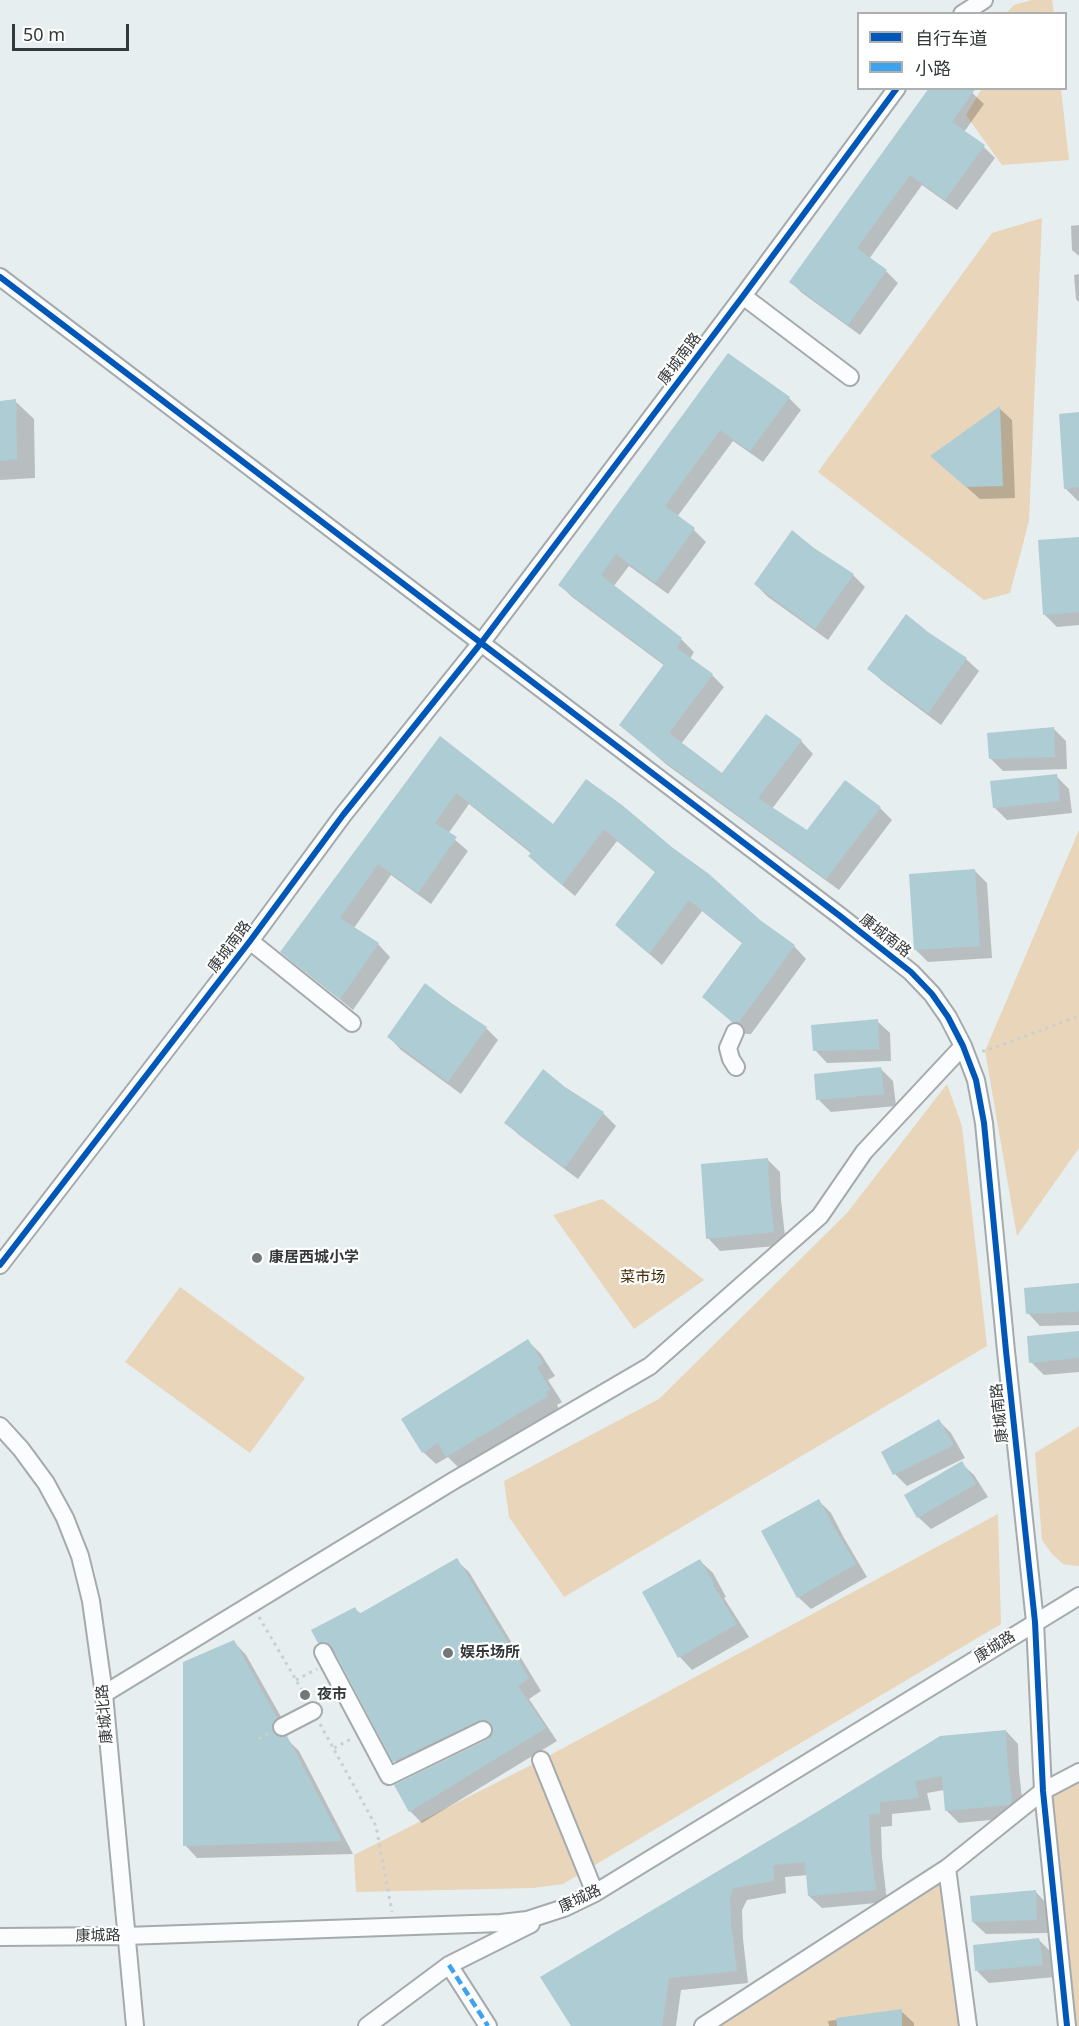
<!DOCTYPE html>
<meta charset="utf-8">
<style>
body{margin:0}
#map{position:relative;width:1079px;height:2026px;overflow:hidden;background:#e7eef0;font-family:"Noto Sans","Noto Sans SC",sans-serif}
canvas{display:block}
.legend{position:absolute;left:857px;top:12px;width:210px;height:78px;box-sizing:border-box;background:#fff;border:2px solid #adafb0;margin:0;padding:8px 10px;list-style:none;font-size:18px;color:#333839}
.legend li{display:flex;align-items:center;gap:12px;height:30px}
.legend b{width:30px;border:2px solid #adafb0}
.scale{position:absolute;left:12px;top:24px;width:117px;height:27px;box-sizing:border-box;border:3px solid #333839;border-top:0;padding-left:8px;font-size:18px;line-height:21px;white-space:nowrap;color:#333839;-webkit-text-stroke:4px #fff;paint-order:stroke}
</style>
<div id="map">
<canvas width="1079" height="2026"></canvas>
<ul class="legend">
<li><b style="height:8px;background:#0057b8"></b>自行车道</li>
<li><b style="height:8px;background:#3ea3ec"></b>小路</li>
</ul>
<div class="scale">50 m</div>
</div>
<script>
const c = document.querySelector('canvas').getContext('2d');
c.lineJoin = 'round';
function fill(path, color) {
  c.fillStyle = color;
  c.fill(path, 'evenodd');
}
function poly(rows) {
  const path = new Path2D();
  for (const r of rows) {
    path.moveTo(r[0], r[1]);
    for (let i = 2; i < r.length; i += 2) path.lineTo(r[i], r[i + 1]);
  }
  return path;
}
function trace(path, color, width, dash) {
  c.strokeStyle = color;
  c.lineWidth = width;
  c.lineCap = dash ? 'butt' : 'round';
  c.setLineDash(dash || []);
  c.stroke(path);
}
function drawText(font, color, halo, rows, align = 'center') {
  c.font = font + ' "Noto Sans","Noto Sans SC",sans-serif';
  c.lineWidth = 4.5;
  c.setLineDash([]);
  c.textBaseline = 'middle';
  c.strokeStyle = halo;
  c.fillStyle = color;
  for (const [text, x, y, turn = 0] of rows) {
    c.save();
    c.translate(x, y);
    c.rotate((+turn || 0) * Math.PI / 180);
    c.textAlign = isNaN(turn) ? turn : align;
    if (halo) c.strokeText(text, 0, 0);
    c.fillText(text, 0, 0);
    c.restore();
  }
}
fill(poly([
 [1032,0,1052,0,1054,13,1006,13,1014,5],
 [979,89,1061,89,1069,160,1002,165,966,115,981,90],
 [1042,218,1029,521,1010,593,984,600,818,472,992,233],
 [1079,830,1079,1148,1017,1236,985,1051],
 [947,1084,962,1126,987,1346,564,1597,509,1517,504,1481,659,1399,847,1213],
 [602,1199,704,1280,634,1329,553,1215],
 [180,1287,305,1378,250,1453,125,1362],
 [1079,1426,1079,1566,1076,1566,1063,1564,1052,1554,1042,1540,1035,1453],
 [998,1514,1001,1624,563,1884,533,1888,356,1892,354,1855,541,1760],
 [1079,1781,1079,2026,1076,2026,1053,1796],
 [951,1871,970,2026,703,2026]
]), '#e8d5ba');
fill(poly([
 [967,88,984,104,964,132,984,147,995,158,957,210,922,185,869,259,886,271,898,283,860,335,802,293,791,282],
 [1079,225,1079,256,1072,250,1071,226],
 [1079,274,1079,302,1076,299,1074,275],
 [729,355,789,398,801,410,763,462,733,441,677,517,694,530,706,542,668,594,629,566,613,587,682,640,694,652,690,659,712,675,724,687,681,744,722,775,767,716,801,741,813,754,772,809,808,832,880,808,892,820,839,890,667,765,621,725,665,666,572,597,560,585],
 [15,401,34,419,35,478,0,480,0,402],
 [999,408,1012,420,1015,498,980,499,945,468],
 [1079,413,1079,501,1078,501,1065,488],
 [1079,538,1079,625,1057,627,1045,615],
 [853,575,865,587,828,640,768,597,755,584],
 [966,659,979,671,941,725,882,681,869,669],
 [1053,728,1066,741,1067,769,1003,771,990,758],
 [441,738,553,826,586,781,759,921,794,946,806,959,751,1034,746,1034,704,997,743,944,702,911,662,965,630,937,656,873,617,841,575,896,543,869,530,856,532,854,469,804,448,834,468,851,431,904,391,875,354,928,378,944,390,957,353,1010,295,964,282,952],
 [1056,776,1069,789,1072,813,1007,820,994,807],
 [975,871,987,883,992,958,928,962,915,949],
 [426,985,486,1028,498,1040,461,1094,401,1050,389,1037],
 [877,1021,890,1033,891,1061,827,1063,815,1050],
 [880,1068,893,1081,896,1106,831,1112,818,1099],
 [564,1088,603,1113,616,1126,578,1179,519,1135,506,1123],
 [767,1159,780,1172,781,1200,786,1245,720,1251,708,1238],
 [1079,1284,1079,1325,1040,1326,1028,1313],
 [1079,1333,1079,1372,1044,1375,1031,1362],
 [528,1341,541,1354,555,1376,548,1380,562,1402,557,1405,559,1409,460,1469,448,1457,436,1464,423,1452],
 [939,1421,951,1433,965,1458,907,1486,895,1474],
 [961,1463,974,1475,988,1497,931,1529,918,1517],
 [819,1501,831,1513,844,1538,867,1577,811,1609,798,1597],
 [456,1560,469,1572,541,1691,529,1699,557,1741,422,1823,410,1811,489,1741,496,1730,407,1774,395,1761,337,1653,332,1655,319,1642,355,1609,361,1614],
 [700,1561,713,1573,726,1597,724,1598,749,1637,692,1670,680,1657,644,1592],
 [234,1642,246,1655,289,1731,285,1737,299,1751,353,1854,197,1858,185,1845],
 [1006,1731,1018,1744,1019,1772,1024,1815,1022,1817,959,1823,946,1810,944,1790,927,1793,931,1810,892,1814,892,1826,881,1827,882,1857,887,1902,822,1908,809,1896,808,1875,785,1877,786,1893,747,1900,742,1910,743,1939,748,1983,681,1990,676,2026,572,2026,542,1978],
 [1036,1892,1048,1905,1049,1933,986,1934,973,1922],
 [1039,1940,1051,1952,1055,1977,989,1983,977,1971],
 [901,2011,914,2023,914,2026,829,2026,828,2021]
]), '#0003');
fill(poly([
 [929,88,976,88,952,122,985,145,945,200,910,175,857,248,887,270,848,325,789,282],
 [728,353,790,397,750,451,720,430,665,506,695,528,655,583,616,554,601,575,682,638,677,648,713,674,669,733,722,773,766,714,802,740,758,798,807,830,845,780,881,807,826,879,653,753,619,725,664,664,558,585],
 [16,399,17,459,0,461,0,401],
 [1000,406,1003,486,966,487,930,456],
 [1079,412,1079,487,1064,489,1059,414],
 [792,530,814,548,854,574,815,629,754,584],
 [1079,537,1079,612,1043,615,1038,540],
 [906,614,928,632,967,658,928,713,867,669],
 [1054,727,1055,757,989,759,987,733],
 [440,736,553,824,586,779,622,805,673,848,709,874,760,920,795,945,739,1022,732,1022,702,997,742,943,689,900,649,954,615,925,655,872,604,829,562,885,528,856,532,852,456,793,435,823,457,837,418,893,378,864,340,918,379,943,340,999,280,952],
 [1057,774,1060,801,993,808,990,781],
 [975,869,980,946,914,950,909,874],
 [425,983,448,1001,487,1027,448,1082,387,1037],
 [878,1019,879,1049,813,1051,811,1025],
 [881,1067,884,1094,816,1100,814,1074],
 [543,1069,565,1087,604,1112,565,1168,504,1123],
 [768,1158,769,1186,774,1232,706,1239,701,1164],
 [1079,1283,1079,1311,1077,1312,1026,1314,1024,1288],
 [1079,1331,1079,1358,1029,1363,1027,1336],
 [528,1339,543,1363,537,1367,550,1389,546,1392,548,1396,446,1457,438,1443,422,1453,401,1419],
 [939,1419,953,1444,952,1446,893,1475,881,1452],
 [962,1461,976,1484,917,1518,904,1495],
 [819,1499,832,1524,856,1564,797,1598,761,1531],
 [457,1558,529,1678,518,1686,546,1728,409,1812,394,1785,488,1739,493,1731,492,1725,484,1720,478,1721,393,1762,332,1647,324,1642,318,1643,311,1630,355,1607,359,1614],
 [700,1559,714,1584,713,1585,737,1624,678,1658,642,1592],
 [234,1640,277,1718,272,1726,273,1732,281,1737,287,1736,342,1841,183,1846,183,1662],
 [1006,1730,1007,1758,1012,1802,1009,1805,945,1811,942,1776,915,1781,919,1798,880,1802,880,1814,869,1815,870,1844,876,1890,808,1896,805,1862,773,1865,774,1881,734,1888,730,1897,731,1925,737,1971,669,1978,662,2026,571,2026,540,1977,802,1821,940,1736],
 [1036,1890,1037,1920,972,1922,970,1896],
 [1039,1938,1043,1965,975,1971,973,1945],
 [902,2009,902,2026,837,2026,836,2018]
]), '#aeccd3');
const minor = poly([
 [962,14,984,0],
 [0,277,840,916,911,972,932,994,948,1017,963,1046,976,1080,984,1123,1006,1351,1035,1622,1043,1791,1067,2026],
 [743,296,850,377],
 [250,941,352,1023],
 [735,1032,728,1048,731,1059,736,1067],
 [0,1265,250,941,343,815,481,643,743,296,897,88],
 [0,1426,21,1449,46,1483,65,1518,80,1556,91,1601,104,1694,135,2026],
 [323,1652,389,1776,483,1730],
 [104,1694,453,1481,650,1366,820,1216,864,1152,963,1046],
 [282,1727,313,1711],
 [541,1760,595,1893],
 [947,1868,968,2026],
 [0,1937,125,1936,501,1923,527,1920,564,1908,595,1893,1079,1596],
 [449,1965,488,2026],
 [367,2026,449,1965,531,1924],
 [703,2026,947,1868,1043,1791,1079,1772]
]);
trace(minor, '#a5aaac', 20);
trace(poly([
 [982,1051,985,1051,1079,1016],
 [259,1617,306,1697],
 [296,1680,317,1669],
 [320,1724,376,1826,392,1912],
 [259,1739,269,1733],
 [334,1748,353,1738]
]), '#cccecf', 3, [3, 4.5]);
trace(minor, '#fbfcfd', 16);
trace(poly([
 [449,1965,488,2026]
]), '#3ea3ec', 4.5, [9, 4.5]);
trace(poly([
 [0,277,840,916,911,972,932,994,948,1017,963,1046,976,1080,984,1123,1006,1351,1035,1622,1043,1791,1067,2026],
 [0,1265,250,941,343,815,481,643,743,296,897,88]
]), '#0057b8', 6);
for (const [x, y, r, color] of [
 [257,1258,6,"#727879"],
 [448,1653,6,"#727879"],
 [305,1695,6,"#727879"]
]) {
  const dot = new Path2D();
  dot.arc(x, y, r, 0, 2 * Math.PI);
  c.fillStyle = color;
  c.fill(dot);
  trace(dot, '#fff', 2);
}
drawText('15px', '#333839', '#fff', [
 ["康城南路",680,359,-53],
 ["康城南路",885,936,38],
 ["康城南路",230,947,-53],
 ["康城南路",1000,1413,-96],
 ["康城路",995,1647,-32],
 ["康城北路",105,1714,-95],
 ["康城路",580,1899,-25],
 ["康城路",98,1936,-1]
]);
drawText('bold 15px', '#333839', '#fff', [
 ["康居西城小学",269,1258],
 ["娱乐场所",460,1653],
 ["夜市",317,1695]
], 'left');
drawText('15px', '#442b04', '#fff', [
 ["菜市场",643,1278]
]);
</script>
